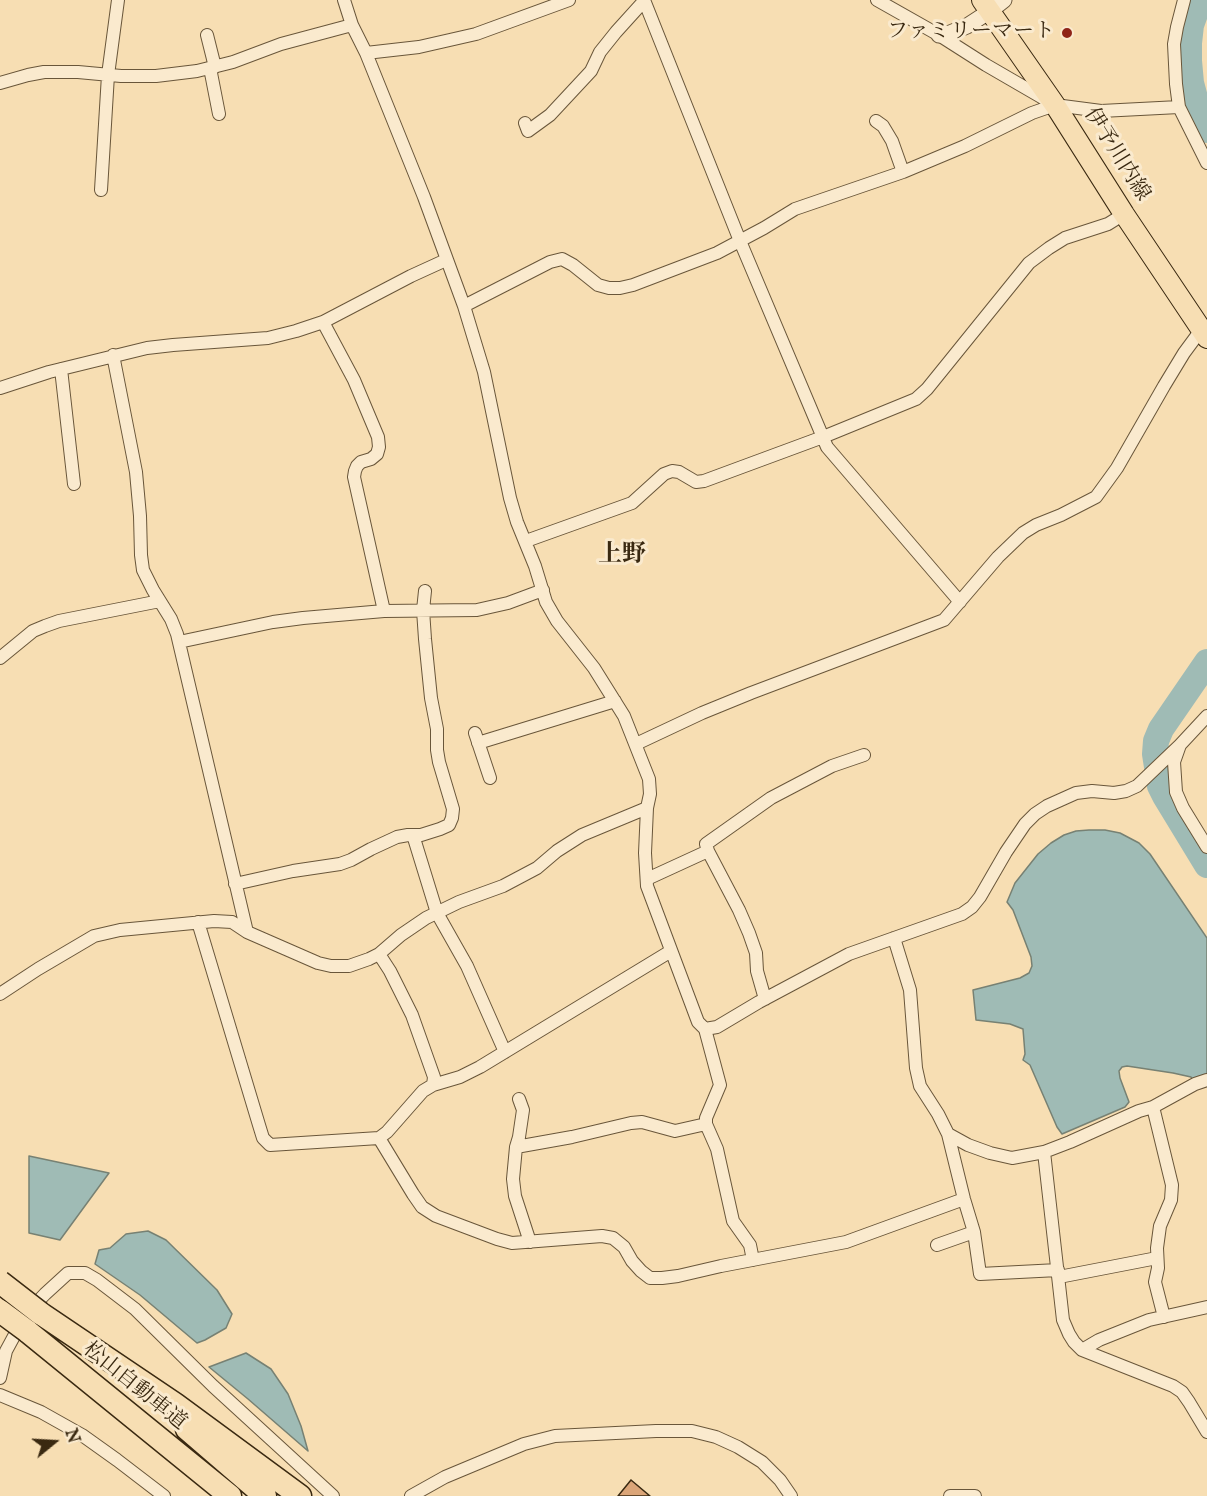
<!DOCTYPE html>
<meta charset="utf-8">
<style>
body{margin:0}
#map{position:relative;width:1207px;height:1496px;overflow:hidden;background:#f7deb3;font-family:"IM FELL English",serif}
canvas{display:block}
.north{position:absolute;left:24px;top:1412px;width:60px;height:60px;-webkit-text-stroke:4px #faeace;paint-order:stroke;rotate:72deg;font-size:16px;font-weight:700;line-height:24px;text-align:center;color:#3a2911}
.north::after{content:'';display:block;margin:auto;width:21px;height:27px;background:#3a2911;clip-path:polygon(50% 0,100% 100%,50% 72%,0 100%)}
</style>
<div id="map">
<canvas width="1207" height="1496"></canvas>
<div class="north">N</div>
</div>
<script>
const c = document.querySelector('canvas').getContext('2d');
c.lineJoin = 'round';
function fill(path, color) {
  c.fillStyle = color;
  c.fill(path, 'evenodd');
}
function poly(rows) {
  const path = new Path2D();
  for (const r of rows) {
    path.moveTo(r[0], r[1]);
    for (let i = 2; i < r.length; i += 2) path.lineTo(r[i], r[i + 1]);
  }
  return path;
}
function trace(path, color, width, dash) {
  c.strokeStyle = color;
  c.lineWidth = width;
  c.lineCap = dash ? 'butt' : 'round';
  c.setLineDash(dash || []);
  c.stroke(path);
}
function drawText(font, color, halo, rows, align = 'center') {
  c.font = font + ' "IM FELL English","Noto Serif JP",serif';
  c.lineWidth = 6;
  c.setLineDash([]);
  c.textBaseline = 'middle';
  c.strokeStyle = halo;
  c.fillStyle = color;
  for (const [text, x, y, turn = 0] of rows) {
    c.save();
    c.translate(x, y);
    c.rotate((+turn || 0) * Math.PI / 180);
    c.textAlign = isNaN(turn) ? turn : align;
    if (halo) c.strokeText(text, 0, 0);
    c.fillText(text, 0, 0);
    c.restore();
  }
}
const water = poly([
 [1089,830,1105,830,1120,833,1139,843,1150,854,1207,938,1207,1075,1193,1081,1191,1077,1173,1073,1127,1066,1122,1067,1119,1071,1120,1078,1129,1102,1125,1107,1062,1134,1057,1127,1030,1065,1023,1060,1025,1054,1023,1029,1010,1024,976,1020,973,990,1020,978,1029,973,1032,966,1031,957,1013,910,1007,902,1015,883,1038,854,1051,843,1064,835,1076,831,1089,830],
 [29,1156,109,1173,60,1240,29,1233,29,1156],
 [148,1231,166,1240,217,1290,232,1314,226,1328,205,1340,197,1343,140,1295,95,1264,99,1250,110,1248,126,1234,148,1231],
 [246,1353,271,1369,288,1394,301,1426,308,1451,248,1399,209,1367,246,1353]
]);
fill(water, '#9fbbb5');
trace(water, '#778173', 1.5);
trace(poly([
 [1200,0,1191,25,1189,43,1189,61,1191,83,1198,109,1207,130],
 [1207,662,1161,729,1156,741,1155,754,1160,786,1165,796,1207,865]
]), '#9fbbb5', 26);
const building = poly([
 [631,1480,650,1496,618,1496,631,1480]
]);
fill(building, '#dba578');
trace(building, '#3a2911', 1.5);
const minor = poly([
 [344,0,352,25,366,53,424,197,464,306,484,372,510,498,517,522,535,566,546,602,557,621,594,668,624,716,649,779,650,794,647,808,645,853,647,886,698,1022,705,1029,717,1027,759,1002,849,954,962,914,972,907,980,897,1006,852,1025,824,1035,814,1047,806,1076,793,1092,791,1114,793,1126,791,1137,786,1180,745],
 [644,0,740,241,827,447,960,602],
 [877,0,939,35,986,65,1055,105,1101,111,1179,107],
 [1184,0,1177,27,1174,44,1176,84,1179,107,1207,163],
 [207,35,215,67],
 [366,53,419,47,476,34,569,0],
 [210,68,219,114],
 [0,83,28,75,44,72,78,72,121,76,156,76,197,71,233,62,281,44,352,25],
 [876,121,883,126,892,141,903,172],
 [525,123,528,131,550,115,591,71,600,52,616,32,644,1],
 [101,190,108,75,118,0],
 [464,306,550,262,562,259,573,265,598,285,609,288,620,288,633,285,717,253,764,228,795,209,903,172,965,146,1032,113,1055,105],
 [323,322,354,380,378,437,379,447,377,454,371,459,361,462,357,466,355,471,354,477,384,611],
 [113,355,136,472,140,516,141,555,143,570,153,590,171,619,177,634,247,932],
 [61,369,74,484],
 [0,388,49,372,147,348,173,345,268,338,296,331,323,322,411,276,446,260],
 [526,541,632,503,664,474,672,471,679,472,696,482,704,481,823,437,916,399,927,389,1029,263,1049,248,1065,238,1108,224,1124,214],
 [179,642,273,622,303,618,384,611,477,610,508,603,543,590],
 [0,658,33,631,45,626,59,621,160,601],
 [1207,716,1180,745,1174,762,1176,792,1183,808,1207,847],
 [475,733,490,778],
 [478,743,615,701],
 [636,744,702,713,751,693,944,620,998,557,1023,533,1036,525,1061,515,1096,497,1117,468,1164,386,1184,353,1201,330],
 [413,835,437,913,467,966,505,1052],
 [647,879,708,851],
 [235,884,293,871,340,864,351,860,371,849,397,837,408,835,421,835,440,829,449,825,452,818,453,809,439,762,437,750,437,729,431,698,425,639,423,610,425,591],
 [198,922,259,1125,263,1138,270,1145,379,1138,387,1132,423,1091,433,1085,460,1077,480,1067,671,951],
 [894,938,910,990,916,1068,920,1086,938,1114,948,1134,968,1145,990,1153,1012,1158,1044,1152],
 [379,954,390,971,412,1015,434,1077,433,1085],
 [0,994,38,969,94,936,120,930,214,921,232,922,247,932,318,963,331,966,349,966,369,959,379,954,401,935,426,918,459,902,503,886,537,868,557,851,582,835,647,808],
 [765,999,757,971,756,953,749,933,739,910,708,851,706,844,771,798,832,766,864,755],
 [705,1029,720,1085,706,1118,706,1124,717,1149,733,1221,750,1245,753,1260],
 [1207,1080,1195,1084,1153,1107,1139,1111,1070,1142,1044,1152,1063,1320,1069,1334,1074,1342,1082,1350,1173,1386,1182,1392,1189,1402,1207,1432],
 [519,1099,523,1110,519,1137,516,1147,513,1179,515,1196,530,1242],
 [1153,1107,1172,1185,1171,1200,1160,1226,1157,1248,1158,1268,1155,1282,1164,1317],
 [948,1134,964,1199,974,1232,980,1274,1058,1270],
 [379,1138,413,1194,422,1207,436,1216,497,1239,512,1243,602,1236,613,1238,624,1247,632,1261,641,1271,650,1278,662,1278,678,1276,721,1266,846,1242,964,1199],
 [516,1147,572,1137,631,1123,642,1122,675,1131,706,1124],
 [937,1245,974,1232],
 [1059,1277,1157,1258],
 [1082,1350,1099,1340,1149,1320,1207,1307],
 [0,1378,6,1351,26,1314,45,1294,68,1273,85,1273,97,1280,135,1309,213,1386,333,1496],
 [0,1395,41,1412,82,1435,117,1460,164,1496],
 [411,1496,445,1477,524,1444,555,1436,656,1431,692,1431,716,1437,738,1447,762,1462,780,1480,791,1496],
 [950,1496,975,1496]
]);
const tertiary = poly([
 [939,35,950,33,967,26,990,11,1004,0]
]);
const primary = poly([
 [982,0,1055,105,1124,214,1207,338]
]);
const motorway = poly([
 [40,1313,175,1404,300,1496],
 [27,1331,230,1496],
 [187,1429,265,1496]
]);
trace(minor, '#69563a', 14);
trace(tertiary, '#69563a', 17);
trace(primary, '#3a2911', 22);
trace(motorway, '#3a2911', 25);
trace(minor, '#faeace', 12);
trace(tertiary, '#faeace', 15);
trace(primary, '#f7deb3', 20);
trace(motorway, '#f7deb3', 22);
const motorwayBridge = poly([
 [0,1282,40,1313],
 [0,1311,27,1331]
]);
trace(motorwayBridge, '#3a2911', 25, []);
trace(motorwayBridge, '#f7deb3', 22);
for (const [x, y, r, color] of [
 [1067,33,6,"#8f2418"]
]) {
  const dot = new Path2D();
  dot.arc(x, y, r, 0, 2 * Math.PI);
  c.fillStyle = color;
  c.fill(dot);
  trace(dot, '#faeace', 2);
}
drawText('21px', '#3a2911', '#faeace', [
 ["ファミリーマート",1055,33]
], 'right');
drawText('21px', '#3a2911', '#faeace', [
 ["伊予川内線",1116,155,58],
 ["松山自動車道",134,1387,39]
]);
drawText('bold 24px', '#3a2911', '#faeace', [
 ["上野",622,556]
]);
</script>
